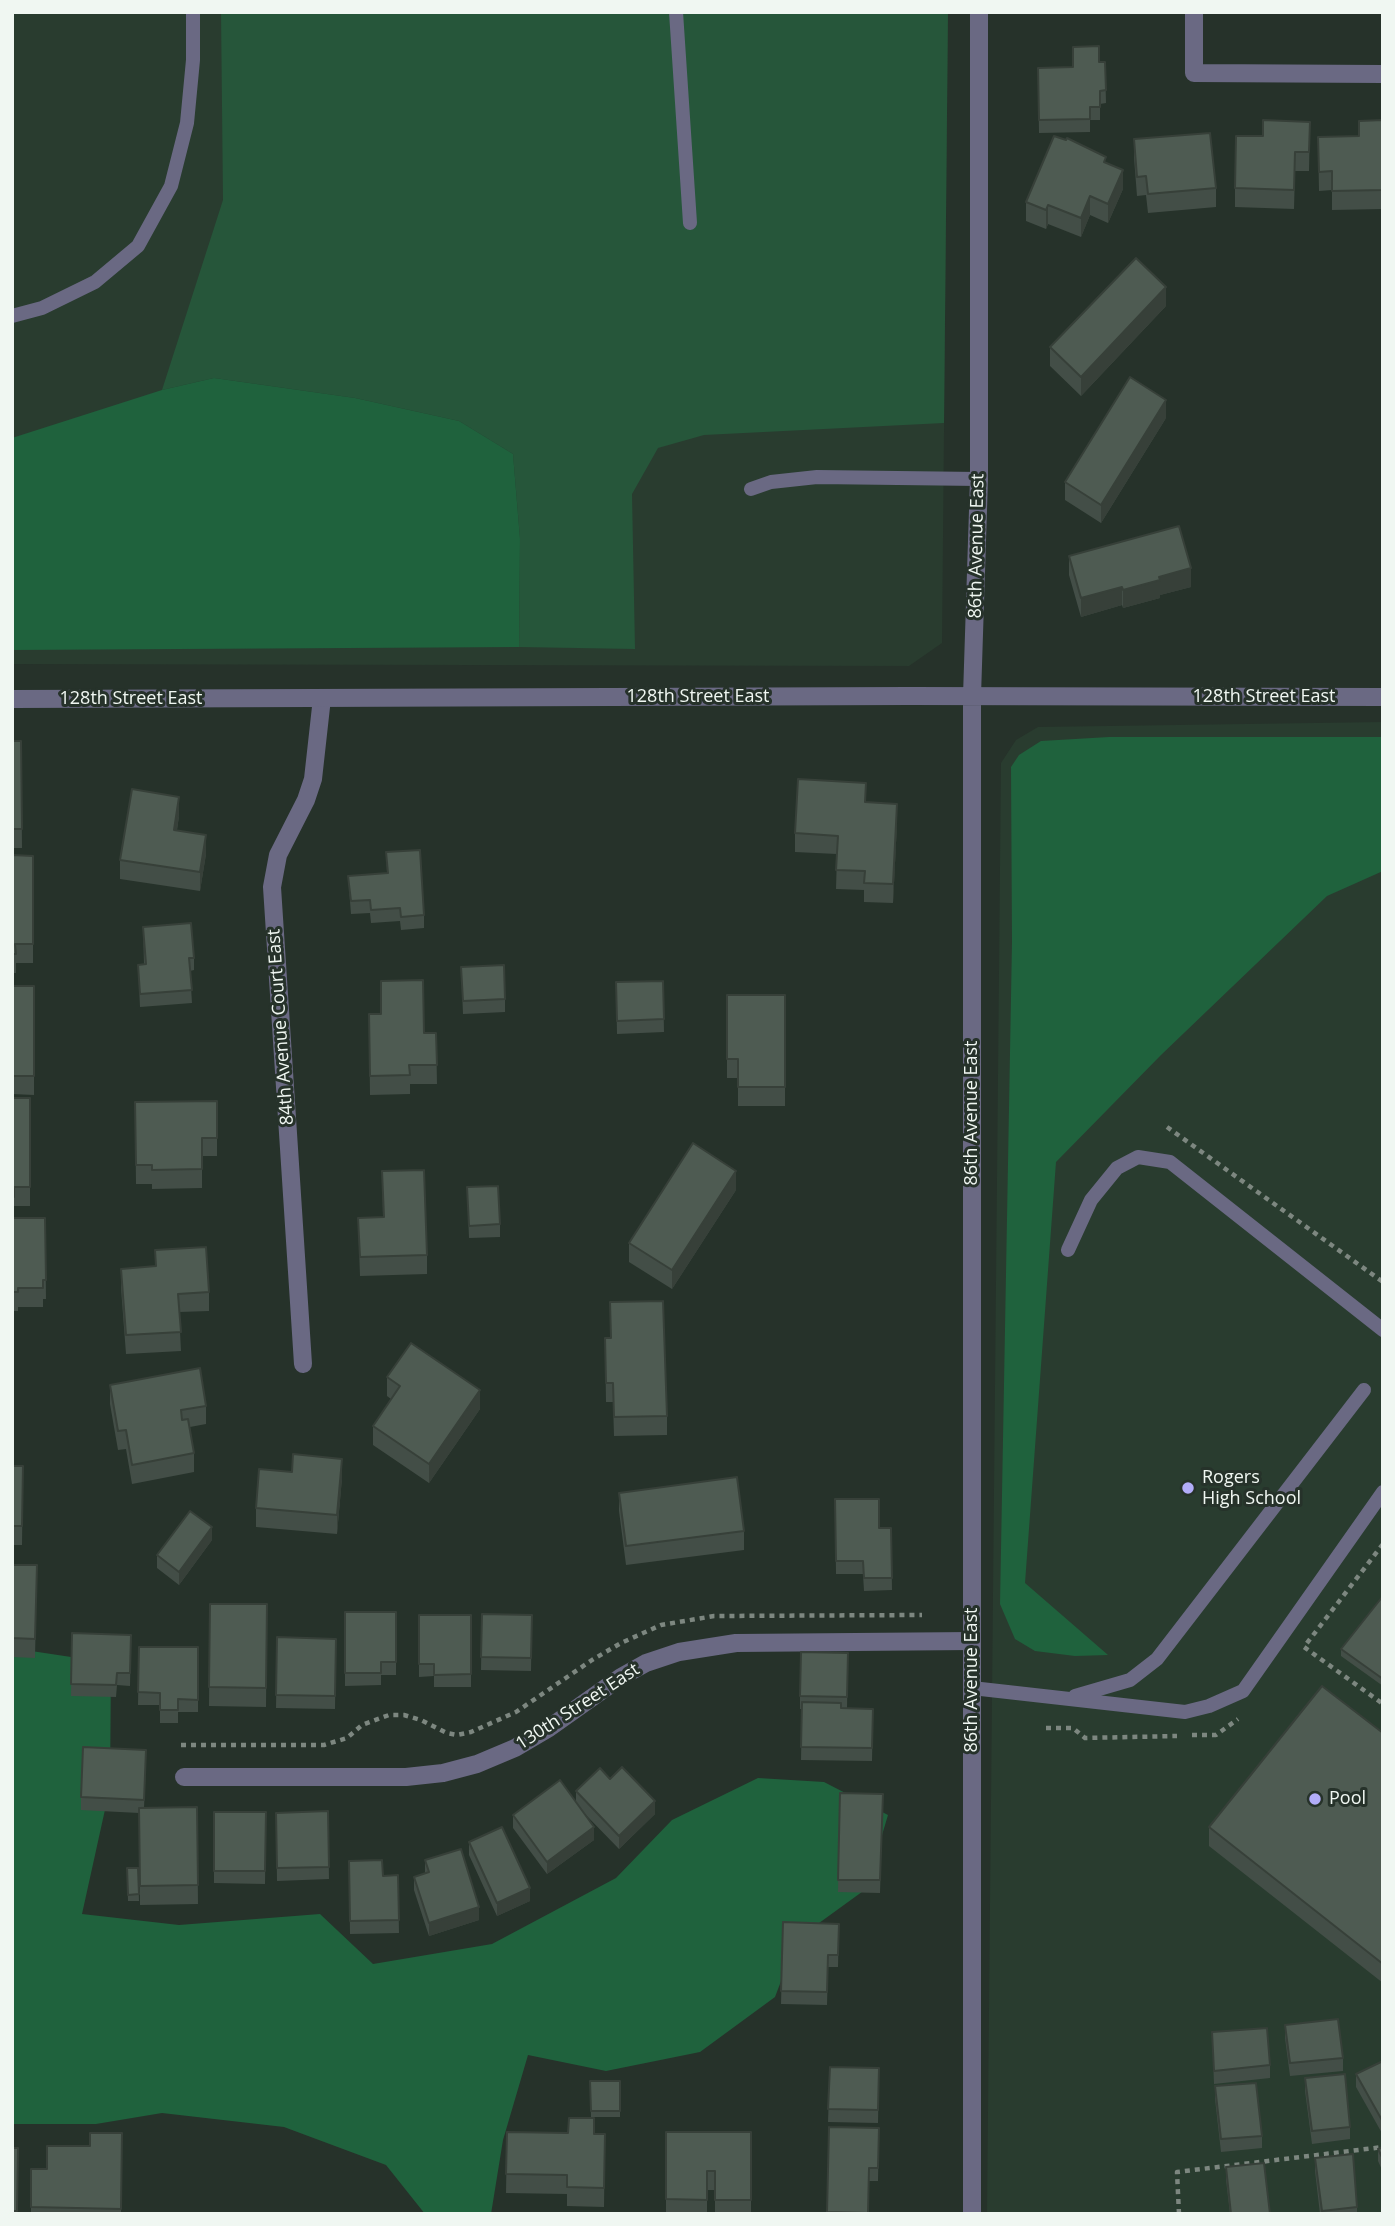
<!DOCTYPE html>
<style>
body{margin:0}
#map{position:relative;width:1395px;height:2226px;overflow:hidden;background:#26322a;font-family:"Open Sans",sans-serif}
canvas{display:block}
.frame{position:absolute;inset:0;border:14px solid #f0f7f2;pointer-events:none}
</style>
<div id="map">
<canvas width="1395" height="2226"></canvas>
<div class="frame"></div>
</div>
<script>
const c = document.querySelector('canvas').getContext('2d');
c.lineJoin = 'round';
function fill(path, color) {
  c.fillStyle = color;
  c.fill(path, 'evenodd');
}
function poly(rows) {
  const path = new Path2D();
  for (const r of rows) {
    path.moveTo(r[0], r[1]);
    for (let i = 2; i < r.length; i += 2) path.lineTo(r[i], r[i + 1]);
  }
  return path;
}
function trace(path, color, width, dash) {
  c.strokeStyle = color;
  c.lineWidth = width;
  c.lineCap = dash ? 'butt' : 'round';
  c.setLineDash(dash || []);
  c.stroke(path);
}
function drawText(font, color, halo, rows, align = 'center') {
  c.font = font + ' "Open Sans",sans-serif';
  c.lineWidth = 6;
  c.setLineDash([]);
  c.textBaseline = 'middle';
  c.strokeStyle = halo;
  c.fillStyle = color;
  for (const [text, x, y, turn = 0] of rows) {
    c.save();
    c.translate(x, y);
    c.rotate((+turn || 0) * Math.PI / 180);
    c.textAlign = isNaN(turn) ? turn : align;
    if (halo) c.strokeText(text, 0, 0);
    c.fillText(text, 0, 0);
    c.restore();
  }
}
fill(poly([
 [12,12,948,12,942,643,909,666,12,664],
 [1383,722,1383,2214,987,2214,1001,763,1016,740,1038,727]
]), '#293c2f');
fill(poly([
 [221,12,948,12,944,423,704,435,658,448,632,494,635,649,519,647,520,539,513,454,459,421,355,398,214,378,162,390,223,200]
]), '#26563a');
fill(poly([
 [214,378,355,398,459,421,513,454,520,539,519,647,12,650,12,438,162,390],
 [1109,737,1383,737,1383,871,1327,896,1161,1055,1056,1162,1025,1583,1108,1655,1075,1656,1035,1651,1015,1639,1000,1604,1012,942,1011,767,1019,755,1041,741],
 [18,1649,111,1663,110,1787,82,1914,179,1925,320,1914,373,1964,492,1944,616,1878,672,1820,758,1778,824,1782,888,1815,866,1889,797,1939,775,1997,700,2052,606,2071,528,2055,503,2140,491,2214,425,2214,386,2165,284,2127,162,2113,96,2124,12,2124,12,1650]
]), '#1f623d');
trace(poly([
 [1167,1127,1383,1282],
 [1383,1544,1304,1647,1383,1704],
 [1046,1728,1073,1728,1085,1738,1177,1736],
 [1192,1735,1216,1735,1238,1719],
 [181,1745,324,1745,347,1738,362,1725,389,1715,404,1715,421,1720,447,1733,457,1735,471,1732,516,1712,592,1660,621,1643,661,1625,714,1616,922,1615],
 [1179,2214,1177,2172,1383,2147]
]), '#7d8780', 4.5, [5, 5]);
trace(poly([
 [676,12,690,223],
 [12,316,42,308,95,282,138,246,171,186,187,123,193,60,193,12],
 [751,489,771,482,817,477,979,479],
 [1068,1250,1091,1200,1117,1168,1138,1157,1170,1162,1383,1330],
 [972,1688,1185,1712,1209,1706,1243,1691,1383,1492],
 [1075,1696,1130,1680,1157,1659,1364,1390]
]), '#6a6983', 14);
trace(poly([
 [1194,12,1194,73,1383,74],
 [303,1364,272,887,278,855,306,800,313,779,322,698],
 [184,1777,406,1777,443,1773,477,1764,515,1748,549,1728,621,1677,646,1663,679,1652,736,1643,972,1641]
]), '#6a6983', 18);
trace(poly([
 [12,699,909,696,1383,697],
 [972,2214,972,696,979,479,979,12]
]), '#6a6983', 18);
fill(poly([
 [1099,62,1105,62,1106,103,1100,104,1100,120,1090,120,1090,132,1039,133,1038,68,1073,67],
 [1383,120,1383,209,1332,210,1332,190,1319,191,1318,137,1359,136],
 [1310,122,1309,171,1295,171,1294,209,1235,207,1235,188,1263,136],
 [1134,139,1216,188,1216,207,1148,213,1146,195,1137,196,1134,158],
 [1106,163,1123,189,1108,223,1090,215,1081,237,1048,224,1046,229,1026,221,1026,202],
 [1166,306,1081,396,1050,366,1050,347],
 [1166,418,1101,523,1065,500,1065,482],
 [1069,556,1191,587,1160,595,1160,598,1123,608,1122,605,1081,617,1069,575],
 [12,741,21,741,22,848,12,848],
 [866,802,897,823,893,903,864,902,864,890,836,889,837,854,795,852,795,833],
 [179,816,177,830,206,854,200,891,120,879,120,860],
 [386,852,424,915,424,928,401,930,400,921,371,923,370,913,351,914,348,876,387,873],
 [12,855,33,856,33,963,16,963,16,973,12,973],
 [143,927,194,958,194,970,190,971,192,1003,140,1007,138,965,144,964],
 [461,967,505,999,505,1012,463,1014],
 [663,981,664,1032,617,1034,616,982],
 [12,986,34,986,34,1095,12,1094],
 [727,995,785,995,785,1106,738,1106,738,1078,727,1078],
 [369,1014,424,1033,436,1033,437,1084,410,1084,410,1094,370,1095],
 [12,1098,30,1098,30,1206,14,1206,14,1216,12,1216],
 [217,1101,217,1156,202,1156,202,1188,152,1189,152,1184,136,1184,135,1102],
 [382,1171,427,1255,427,1274,360,1276,358,1218,383,1217],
 [467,1187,500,1224,500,1237,469,1238],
 [736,1190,672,1289,629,1262,629,1243],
 [12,1218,45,1218,46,1299,43,1299,43,1307,18,1307,18,1311,12,1311],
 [155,1250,209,1292,209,1311,179,1312,181,1351,126,1354,121,1288,121,1269,155,1266],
 [605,1338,611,1338,667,1416,667,1435,614,1436,613,1402,606,1402],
 [387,1377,480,1409,429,1483,373,1445,373,1426,391,1399,387,1396],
 [110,1385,206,1406,206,1424,190,1427,194,1453,194,1472,132,1484,126,1449,118,1450,110,1404],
 [12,1466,23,1466,22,1545,12,1545],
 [342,1478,337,1534,256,1527,256,1508],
 [619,1493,744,1531,744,1550,626,1565,619,1511],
 [835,1499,879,1528,891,1528,892,1590,864,1591,863,1574,836,1574],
 [212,1540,179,1585,157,1568,157,1555],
 [12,1565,37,1565,35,1658,12,1657],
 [1383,1596,1383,1686,1341,1656,1341,1649],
 [210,1604,267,1604,266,1707,209,1706],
 [345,1612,396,1612,396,1675,381,1675,381,1685,345,1686],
 [482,1614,532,1615,531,1671,481,1670],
 [419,1615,471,1615,471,1687,434,1687,434,1676,419,1677],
 [72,1633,131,1635,130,1686,117,1685,116,1697,71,1696],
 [277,1637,336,1639,335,1709,276,1708],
 [139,1647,198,1647,198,1712,178,1712,178,1723,160,1723,160,1705,138,1705],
 [848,1653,847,1709,873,1709,872,1761,801,1760,802,1709,800,1709,800,1696],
 [1383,1733,1383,1983,1209,1846,1209,1827],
 [146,1763,144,1808,197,1807,198,1904,140,1905,139,1813,81,1810,81,1797],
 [610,1779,655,1814,619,1849,583,1812,594,1840,547,1874,513,1828,513,1815,576,1801,576,1791],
 [840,1793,883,1794,880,1893,838,1892],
 [328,1811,329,1879,277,1881,276,1813],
 [214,1812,266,1812,265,1884,214,1883],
 [469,1842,530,1901,497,1916,469,1855],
 [425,1860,479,1920,429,1936,414,1890,414,1877,425,1873],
 [349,1861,383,1876,398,1875,399,1933,350,1934],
 [127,1868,138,1868,139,1901,128,1901],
 [783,1922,839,1924,838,1967,828,1967,827,2005,781,2004],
 [1285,2025,1343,2058,1343,2071,1290,2076,1285,2038],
 [1212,2032,1270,2065,1270,2078,1214,2084],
 [1383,2061,1383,2135,1356,2087,1356,2074],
 [830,2067,879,2068,878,2123,828,2122],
 [1305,2078,1350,2127,1350,2139,1312,2144,1305,2091],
 [590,2081,620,2081,620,2117,591,2117],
 [1215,2086,1262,2136,1262,2148,1221,2152,1215,2099],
 [829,2127,879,2128,878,2181,869,2181,869,2214,827,2214],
 [507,2132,605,2134,604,2207,567,2206,567,2194,506,2193],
 [666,2132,751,2132,751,2214,715,2214,715,2190,707,2190,707,2214,666,2214],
 [122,2133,121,2214,31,2214,31,2169,47,2169,90,2146],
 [1383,2147,1383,2172,1378,2161,1378,2149],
 [1315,2158,1357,2207,1357,2214,1320,2214,1315,2171],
 [1226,2167,1270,2214,1230,2214,1226,2180]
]), '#434e47');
fill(poly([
 [1123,170,1123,189,1108,223,1108,204],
 [1090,196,1090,215,1081,237,1081,218],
 [1048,205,1048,224,1046,229,1046,210],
 [1166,287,1166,306,1081,396,1081,377],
 [1166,400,1166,418,1101,523,1101,505],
 [1191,568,1191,587,1160,595,1160,598,1123,608,1123,590,1159,577],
 [1122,587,1122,605,1081,617,1081,598],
 [179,797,179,816,174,849,174,830],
 [897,804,897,823,893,903,893,884],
 [206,835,206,854,200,891,200,872],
 [736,1171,736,1190,672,1289,672,1270],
 [480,1390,480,1409,429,1483,429,1464],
 [342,1459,342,1478,337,1534,337,1515],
 [212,1527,212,1540,179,1585,179,1572],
 [655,1801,655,1814,619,1849,619,1836],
 [594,1827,594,1840,547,1874,547,1862],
 [530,1888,530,1901,497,1916,497,1903],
 [479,1907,479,1920,429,1936,429,1923]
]), '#374039');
const building = poly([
 [1099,46,1099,62,1105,62,1106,90,1100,91,1100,107,1090,107,1090,119,1039,120,1038,68,1073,67,1073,47,1099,46],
 [1263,120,1310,122,1309,152,1295,152,1294,190,1235,188,1236,136,1263,136,1263,120],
 [1383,120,1383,190,1332,191,1332,171,1319,172,1318,137,1359,136,1359,121,1383,120],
 [1210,133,1216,188,1148,194,1146,176,1137,177,1134,139,1210,133],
 [1054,136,1066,140,1067,138,1106,157,1104,162,1123,170,1108,204,1090,196,1081,218,1048,205,1046,210,1026,202,1054,136],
 [1136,258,1166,287,1081,377,1050,347,1136,258],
 [1130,377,1166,400,1101,505,1065,482,1130,377],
 [1179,526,1191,568,1159,577,1160,580,1123,590,1122,587,1081,598,1069,556,1179,526],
 [12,741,21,741,22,829,12,829,12,741],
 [798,779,866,783,865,802,897,804,893,884,864,883,865,871,836,870,838,836,795,833,798,779],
 [132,789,179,797,174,830,206,835,200,872,120,860,132,789],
 [420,850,424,915,401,917,400,908,371,910,370,900,351,901,348,876,388,873,386,852,420,850],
 [12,855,33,856,33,944,15,944,16,954,12,954,12,855],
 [191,923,194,958,189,958,192,990,140,994,138,965,146,964,143,927,191,923],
 [504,965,505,999,463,1001,461,967,504,965],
 [423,980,424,1033,436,1033,437,1065,409,1065,410,1075,370,1076,369,1014,381,1014,381,981,423,980],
 [663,981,664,1019,617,1021,616,982,663,981],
 [12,986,34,986,34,1076,12,1076,12,986],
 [727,995,785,995,785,1087,738,1087,738,1059,727,1059,727,995],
 [12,1098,30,1098,30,1187,14,1187,14,1197,12,1197,12,1098],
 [217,1101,217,1138,202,1138,202,1169,152,1170,152,1165,136,1165,135,1102,217,1101],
 [693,1143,736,1171,672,1270,629,1243,693,1143],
 [424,1170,427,1255,360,1257,358,1218,384,1217,382,1171,424,1170],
 [498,1186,500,1224,469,1226,467,1187,498,1186],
 [12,1218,45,1218,46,1280,43,1280,43,1288,18,1288,18,1292,12,1292,12,1218],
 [206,1247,209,1292,178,1294,181,1332,126,1335,121,1269,156,1266,155,1250,206,1247],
 [663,1301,667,1416,614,1417,613,1383,606,1383,605,1338,611,1338,610,1302,663,1301],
 [411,1343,480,1390,429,1464,373,1426,400,1386,387,1377,411,1343],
 [200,1368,206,1406,181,1410,182,1420,188,1419,194,1453,132,1465,126,1430,118,1431,110,1385,200,1368],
 [293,1454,342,1459,337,1515,256,1508,259,1469,292,1472,293,1454],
 [12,1466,23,1466,22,1526,12,1526,12,1466],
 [737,1477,744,1531,626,1546,619,1493,737,1477],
 [835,1499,879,1499,879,1528,891,1528,892,1578,864,1578,863,1561,836,1561,835,1499],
 [190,1511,212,1527,179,1572,157,1555,190,1511],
 [12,1565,37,1565,35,1639,12,1638,12,1565],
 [1383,1596,1383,1679,1341,1649,1383,1596],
 [210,1604,267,1604,266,1688,209,1687,210,1604],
 [345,1612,396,1612,396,1662,381,1662,381,1673,345,1673,345,1612],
 [482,1614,532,1615,531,1658,481,1657,482,1614],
 [419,1615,471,1615,471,1674,434,1675,434,1664,419,1664,419,1615],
 [72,1633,131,1635,130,1673,117,1673,116,1685,71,1684,72,1633],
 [277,1637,336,1639,335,1696,276,1695,277,1637],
 [139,1647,198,1647,198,1700,178,1699,178,1710,160,1710,160,1693,138,1692,139,1647],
 [801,1652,848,1653,847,1697,800,1696,801,1652],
 [1322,1686,1383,1733,1383,1964,1209,1827,1322,1686],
 [802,1702,841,1703,841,1708,873,1709,872,1748,801,1747,802,1702],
 [83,1747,146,1750,144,1800,81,1797,83,1747],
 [622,1767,655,1801,619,1836,576,1791,600,1768,610,1779,622,1767],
 [560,1780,594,1827,547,1862,513,1815,560,1780],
 [840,1793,883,1794,880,1880,838,1880,840,1793],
 [197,1807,198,1885,140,1886,139,1808,197,1807],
 [328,1811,329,1867,277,1868,276,1813,328,1811],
 [214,1812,266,1812,265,1871,214,1871,214,1812],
 [502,1827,530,1888,497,1903,469,1842,502,1827],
 [461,1849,479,1907,429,1923,414,1877,429,1872,425,1860,461,1849],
 [382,1860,383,1876,398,1875,399,1920,350,1921,349,1861,382,1860],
 [127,1868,138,1868,139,1894,128,1895,127,1868],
 [783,1922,839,1924,838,1955,828,1955,827,1992,781,1991,783,1922],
 [1338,2019,1343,2058,1290,2063,1285,2025,1338,2019],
 [1267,2028,1270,2065,1214,2071,1212,2032,1267,2028],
 [1383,2061,1383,2122,1356,2074,1383,2061],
 [830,2067,879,2068,878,2110,828,2109,830,2067],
 [1345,2074,1350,2127,1312,2131,1305,2078,1345,2074],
 [590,2081,620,2081,620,2111,591,2111,590,2081],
 [1256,2083,1262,2136,1221,2139,1215,2086,1256,2083],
 [569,2118,594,2118,594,2134,605,2134,604,2188,567,2187,567,2175,506,2174,507,2132,568,2133,569,2118],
 [829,2127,879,2128,878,2168,869,2168,868,2213,827,2212,829,2127],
 [666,2132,751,2132,751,2200,715,2200,715,2171,707,2171,707,2200,666,2199,666,2132],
 [90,2133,122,2133,121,2209,31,2207,31,2169,47,2169,47,2146,90,2146,90,2133],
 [1383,2147,1383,2159,1378,2149,1383,2147],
 [12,2148,18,2148,17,2211,12,2211,12,2148],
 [1353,2154,1357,2207,1322,2211,1315,2158,1353,2154],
 [1264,2163,1270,2214,1231,2214,1226,2167,1264,2163]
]);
fill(building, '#4e5b52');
trace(building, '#374039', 2);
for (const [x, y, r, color] of [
 [1188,1488,7,"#b2adf9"],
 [1315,1799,7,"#b2adf9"]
]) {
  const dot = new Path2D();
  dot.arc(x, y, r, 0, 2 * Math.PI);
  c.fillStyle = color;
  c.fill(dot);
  trace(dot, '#26322a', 2.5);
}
drawText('18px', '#f0f7f2', '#26322a', [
 ["86th Avenue East",977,546,-89],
 ["128th Street East",698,697],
 ["128th Street East",1264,697],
 ["128th Street East",131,699],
 ["84th Avenue Court East",281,1027,-94],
 ["86th Avenue East",972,1113,-90],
 ["86th Avenue East",972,1680,-90],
 ["130th Street East",578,1707,-33]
]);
drawText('18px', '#f0f7f2', '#26322a', [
 ["Rogers",1202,1478],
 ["High School",1202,1499],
 ["Pool",1329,1799]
], 'left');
</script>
